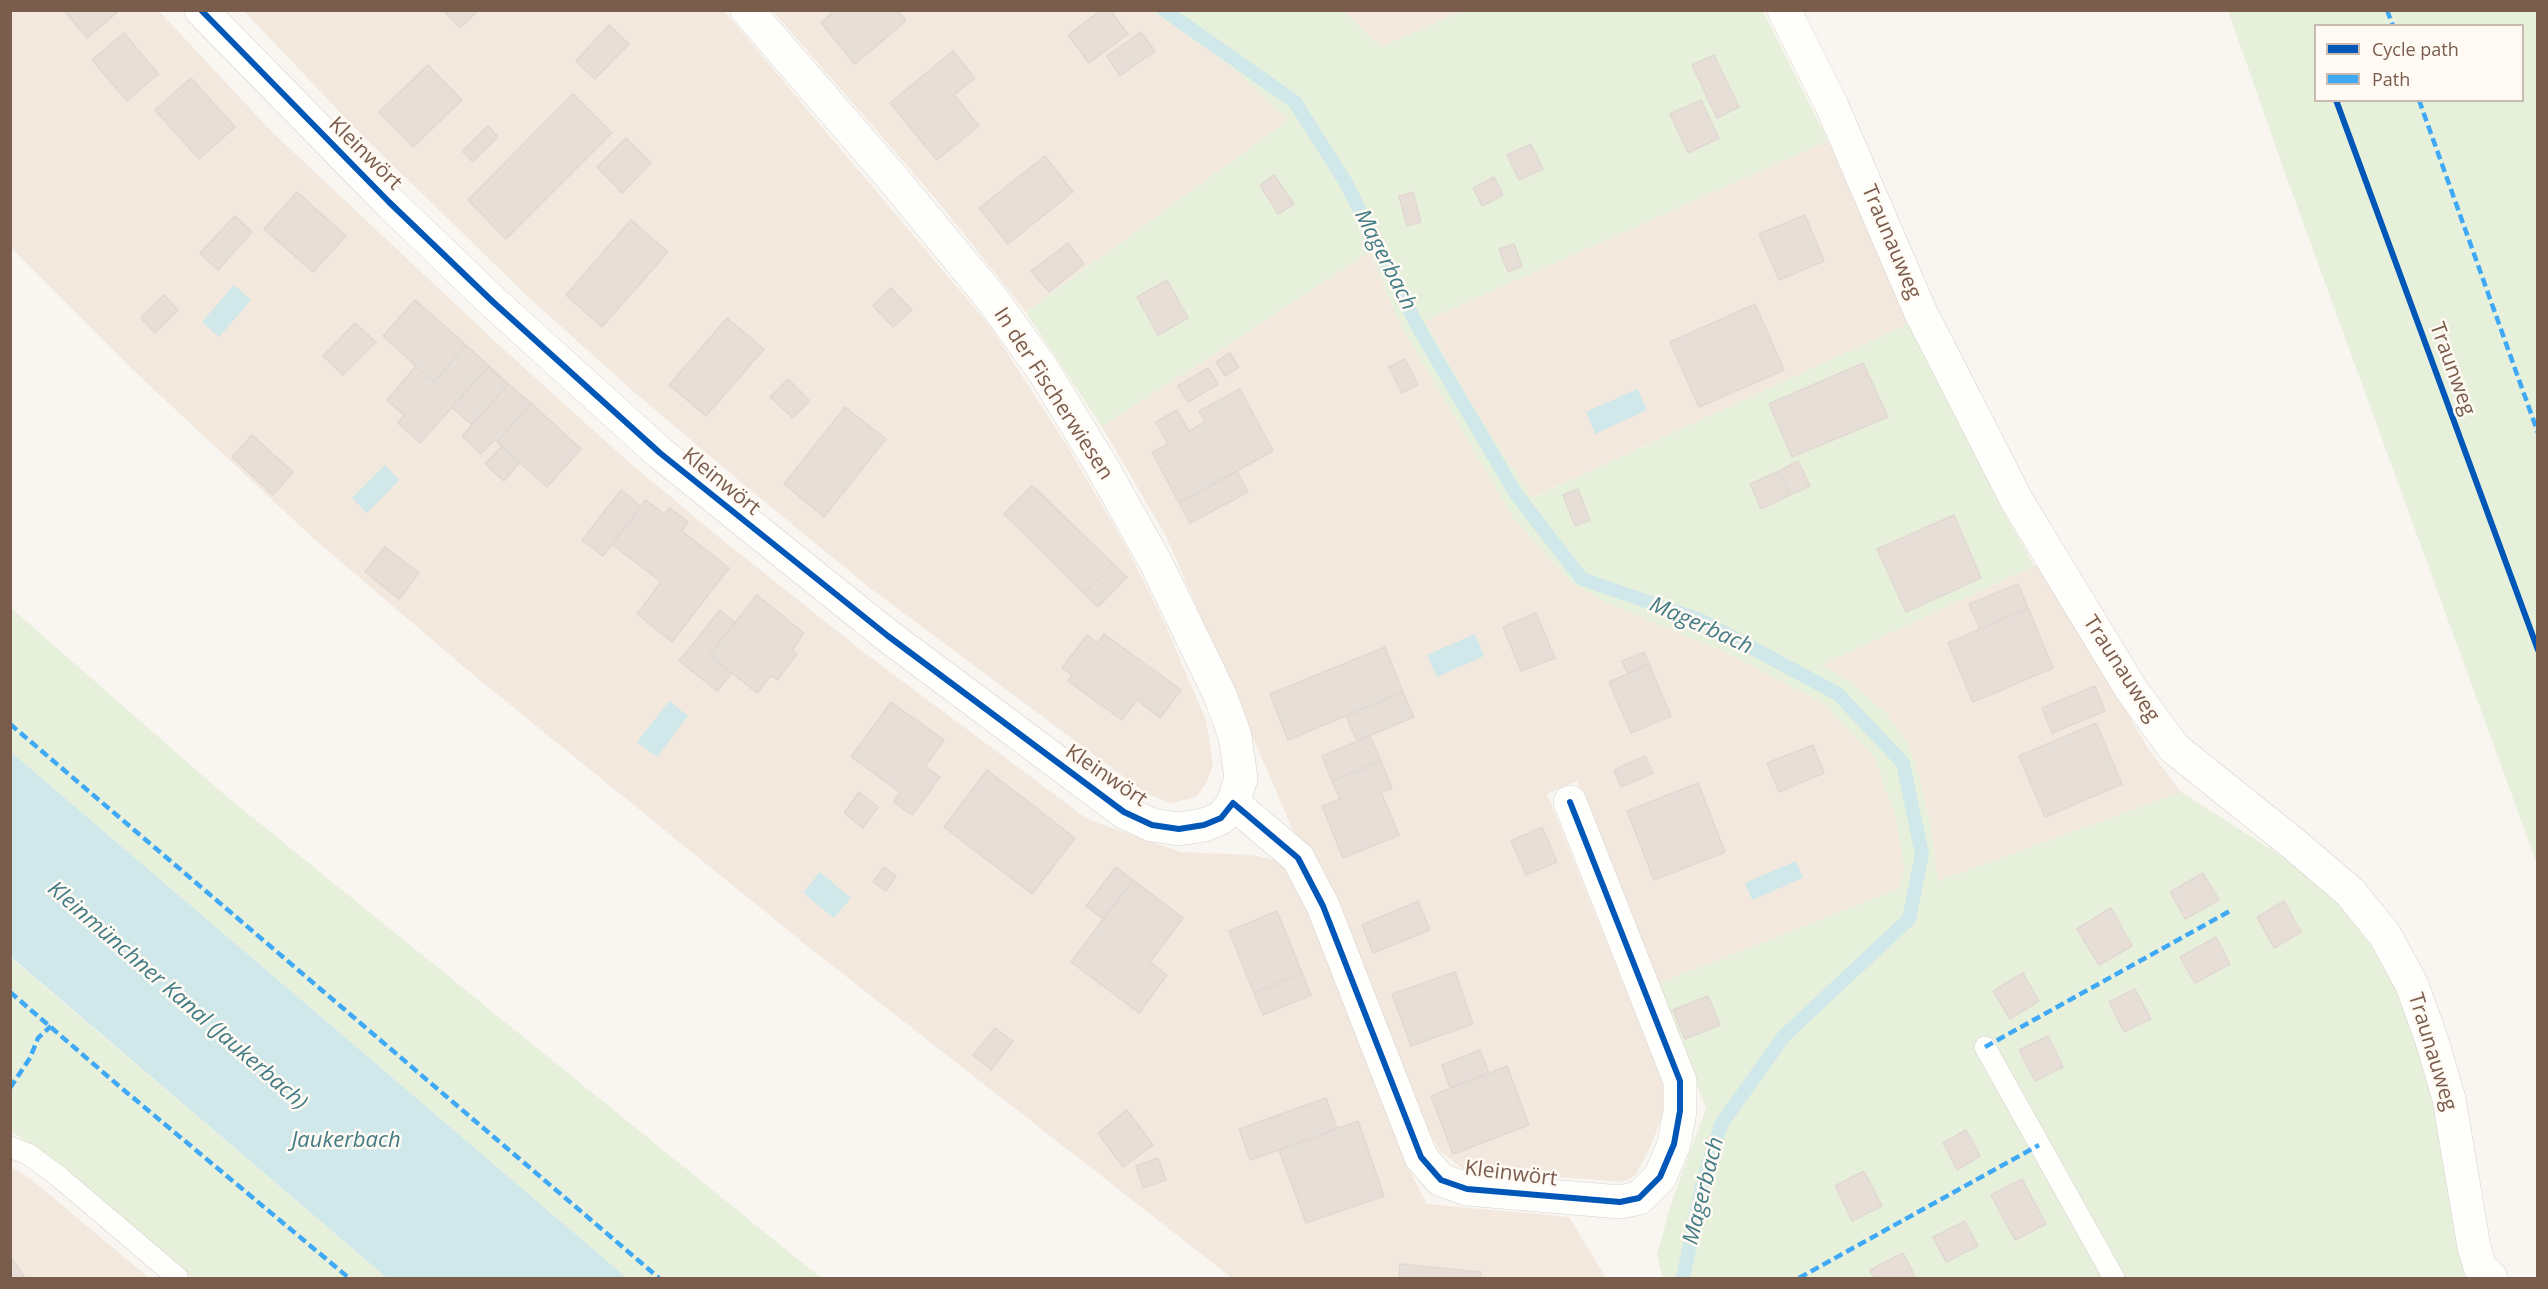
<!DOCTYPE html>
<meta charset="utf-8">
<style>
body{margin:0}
#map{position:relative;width:2548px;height:1289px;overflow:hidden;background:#f9f5f0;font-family:"Open Sans",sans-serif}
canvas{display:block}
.frame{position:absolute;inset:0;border:12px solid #7a5c4d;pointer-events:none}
.legend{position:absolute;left:2314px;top:24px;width:210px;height:78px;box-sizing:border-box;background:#fffaf3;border:2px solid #cabbb1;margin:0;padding:8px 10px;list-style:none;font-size:18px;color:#7a5c4d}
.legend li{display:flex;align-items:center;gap:12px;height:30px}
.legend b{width:30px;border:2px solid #cabbb1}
</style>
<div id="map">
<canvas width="2548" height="1289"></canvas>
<div class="frame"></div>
<ul class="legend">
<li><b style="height:8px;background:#0057b8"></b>Cycle path</li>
<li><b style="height:8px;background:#3fa9f5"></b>Path</li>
</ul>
</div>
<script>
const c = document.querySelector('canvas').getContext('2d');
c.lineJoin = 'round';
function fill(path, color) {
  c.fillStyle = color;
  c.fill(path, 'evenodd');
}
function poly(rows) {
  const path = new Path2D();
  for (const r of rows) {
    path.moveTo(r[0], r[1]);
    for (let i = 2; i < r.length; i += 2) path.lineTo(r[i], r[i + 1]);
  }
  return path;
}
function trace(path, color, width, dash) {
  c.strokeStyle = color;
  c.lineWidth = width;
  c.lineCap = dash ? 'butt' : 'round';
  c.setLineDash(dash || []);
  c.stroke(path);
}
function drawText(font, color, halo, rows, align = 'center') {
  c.font = font + ' "Open Sans",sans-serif';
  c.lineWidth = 5;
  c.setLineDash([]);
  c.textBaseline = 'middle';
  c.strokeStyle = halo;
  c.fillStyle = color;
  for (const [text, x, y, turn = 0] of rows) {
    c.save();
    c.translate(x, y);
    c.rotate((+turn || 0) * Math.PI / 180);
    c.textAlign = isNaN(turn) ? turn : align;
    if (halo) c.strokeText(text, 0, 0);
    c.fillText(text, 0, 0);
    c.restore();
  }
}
fill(poly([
 [10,11,159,11,271,131,500,346,623,457,720,538,861,650,1087,819,1180,852,1251,855,1276,860,1297,880,1412,1175,1427,1204,1569,1217,1606,1278,1232,1278,811,949,471,673,313,538,133,370,11,248],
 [244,11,724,11,989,325,1068,447,1128,550,1165,624,1206,720,1213,765,1206,783,1196,797,1171,803,1147,794,871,589,748,488,634,392,526,295,354,127],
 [773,11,1152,11,1232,67,1289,120,1026,312,936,199],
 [1344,11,1463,11,1381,47],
 [1828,141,1908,324,1531,498,1475,410,1424,320],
 [1370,252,1401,326,1514,519,1572,583,1607,603,1718,649,1822,702,1874,756,1895,815,1905,870,1898,889,1657,984,1577,781,1547,794,1664,1086,1663,1114,1650,1148,1635,1176,1622,1182,1463,1169,1440,1151,1422,1120,1301,849,1166,536,1102,427],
 [2034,566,2043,568,2149,750,2181,792,1938,882,1931,829,1920,779,1821,665],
 [11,1167,32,1180,149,1278,11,1278]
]), '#f2e8de');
fill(poly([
 [1152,11,1344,11,1381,47,1463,11,1763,11,1828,141,1425,321,1475,410,1532,498,1908,324,2003,510,2034,566,1822,665,1848,680,1886,713,1908,744,1920,779,1931,829,1938,881,2181,792,2291,862,2337,902,2374,950,2399,993,2428,1080,2465,1278,1663,1278,1657,1255,1670,1207,1706,1108,1657,984,1898,889,1905,870,1895,815,1874,756,1822,702,1718,649,1607,603,1572,583,1514,519,1401,326,1370,252,1102,427,1026,312,1288,120,1232,67],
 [2228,11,2537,11,2537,864,2285,173],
 [2316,26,2522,26,2522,100,2316,100],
 [10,607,226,796,821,1278,627,1278,11,752],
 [10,957,387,1278,193,1278,58,1164,11,1131]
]), '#e7f0db');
fill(poly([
 [234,285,251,300,219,337,202,322],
 [1637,389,1647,410,1595,434,1586,412],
 [385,465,399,480,367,513,352,498],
 [1475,634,1484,656,1437,677,1427,655],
 [669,701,688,716,657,757,637,742],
 [11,752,627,1278,387,1278,65,1003,11,957],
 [1796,861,1803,878,1752,900,1745,883],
 [820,872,851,898,834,918,803,893]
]), '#d0e8ea');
trace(poly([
 [1164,10,1295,102,1346,183,1418,327,1516,494,1582,579,1700,620,1838,694,1903,763,1922,854,1909,919,1784,1036,1722,1123,1704,1177,1683,1278]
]), '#d0e8ea', 14);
const building = poly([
 [64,10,120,10,87,38,64,10],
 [443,10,479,10,460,28,443,10],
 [835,10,898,10,906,21,855,64,821,23,835,10],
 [1101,10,1110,10,1128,34,1089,63,1068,35,1101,10],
 [609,25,629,44,595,79,576,61,609,25],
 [1141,32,1155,51,1120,76,1107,56,1141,32],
 [124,33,158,74,127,101,92,60,124,33],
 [953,51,975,78,954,95,979,126,937,160,890,103,953,51],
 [1714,55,1739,107,1717,118,1692,65,1714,55],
 [428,65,462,100,413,147,379,112,428,65],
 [191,78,235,127,199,159,155,110,191,78],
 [573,94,612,133,506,239,468,200,573,94],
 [1701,100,1719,138,1688,153,1670,114,1701,100],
 [488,126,498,137,473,162,462,151,488,126],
 [626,138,651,163,622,193,597,167,626,138],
 [1531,144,1543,169,1519,180,1507,155,1531,144],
 [1045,156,1073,192,1008,244,979,208,1045,156],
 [1274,175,1294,204,1278,214,1260,185,1274,175],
 [1494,177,1503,195,1482,206,1473,188,1494,177],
 [297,192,346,236,313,272,264,229,297,192],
 [1413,192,1421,222,1407,226,1399,196,1413,192],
 [1805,215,1824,261,1779,280,1759,234,1805,215],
 [235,216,252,232,218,270,200,253,235,216],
 [631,220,668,252,602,327,566,295,631,220],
 [1068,243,1084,264,1049,292,1031,271,1068,243],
 [1514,244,1522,266,1508,272,1499,249,1514,244],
 [1167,280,1188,318,1158,335,1137,297,1167,280],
 [891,288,912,310,893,327,873,306,891,288],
 [164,295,178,310,155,333,141,318,164,295],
 [415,300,466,345,434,382,383,336,415,300],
 [1755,304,1784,370,1699,407,1670,342,1755,304],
 [727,318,764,349,706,416,669,385,727,318],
 [355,323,376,342,343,375,323,356,355,323],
 [466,345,489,366,420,443,398,423,404,415,387,400,416,366,434,382,466,345],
 [1230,353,1239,367,1225,376,1216,362,1230,353],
 [1405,359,1418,385,1402,393,1389,367,1405,359],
 [1863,363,1888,417,1792,457,1769,404,1863,363],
 [489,366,508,384,472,425,452,407,489,366],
 [1208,368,1218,384,1188,402,1178,386,1208,368],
 [788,379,810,401,793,418,770,397,788,379],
 [508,384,531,403,497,442,495,439,481,454,462,436,508,384],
 [1240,389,1273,451,1179,503,1152,452,1168,444,1156,422,1177,410,1189,431,1205,422,1199,411,1240,389],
 [531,403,581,449,547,487,497,442,531,403],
 [845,407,886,439,824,517,784,484,845,407],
 [252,435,293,472,273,495,232,457,252,435],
 [502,446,520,462,504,481,485,464,502,446],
 [1798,461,1810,486,1790,495,1779,471,1798,461],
 [1237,471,1248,492,1190,523,1179,503,1237,471],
 [1779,471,1790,495,1761,509,1750,484,1779,471],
 [1032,485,1113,564,1084,593,1004,514,1032,485],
 [1578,489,1590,520,1575,526,1563,495,1578,489],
 [621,490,641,506,603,556,582,540,621,490],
 [646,500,664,514,670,508,688,522,682,531,729,568,672,642,637,614,661,582,612,544,646,500],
 [1954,515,1981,578,1906,612,1877,549,1954,515],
 [385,547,419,573,399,599,365,572,385,547],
 [1113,564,1127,577,1098,607,1084,593,1113,564],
 [2018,584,2028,608,1980,629,1969,604,2018,584],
 [757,595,804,633,792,650,797,654,777,680,771,675,757,693,709,655,757,595],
 [2028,608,2053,668,1973,702,1948,643,2028,608],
 [720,610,735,623,709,655,732,673,717,691,679,661,720,610],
 [1536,613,1555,658,1521,671,1503,627,1536,613],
 [1104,634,1181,690,1160,718,1137,700,1122,720,1068,681,1072,675,1062,668,1087,635,1098,643,1104,634],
 [1385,647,1403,692,1288,740,1270,694,1385,647],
 [1644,652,1649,664,1628,674,1622,661,1644,652],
 [1649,664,1671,716,1631,733,1609,682,1649,664],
 [2095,686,2105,711,2052,733,2042,708,2095,686],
 [1403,692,1414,717,1357,741,1346,716,1403,692],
 [891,702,944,740,925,766,940,777,912,815,894,802,900,792,851,757,891,702],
 [2096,723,2122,784,2045,817,2019,756,2096,723],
 [1370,736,1381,761,1332,781,1322,756,1370,736],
 [1813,745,1824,773,1779,792,1767,763,1813,745],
 [1645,756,1653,773,1621,787,1614,770,1645,756],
 [1381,761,1392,788,1381,792,1399,835,1343,858,1322,806,1340,799,1332,781,1381,761],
 [987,770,1075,838,1032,894,944,827,987,770],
 [1698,783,1725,852,1654,880,1627,811,1698,783],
 [859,792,878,807,863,828,844,813,859,792],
 [1542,827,1557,862,1526,875,1511,841,1542,827],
 [884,867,896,876,886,891,873,882,884,867],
 [1116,867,1133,880,1103,919,1086,906,1116,867],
 [2203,873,2219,900,2185,919,2170,892,2203,873],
 [1133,880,1183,918,1150,962,1167,975,1139,1013,1071,962,1133,880],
 [1418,901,1430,930,1373,953,1362,925,1418,901],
 [2284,901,2301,932,2274,948,2257,917,2284,901],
 [2111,908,2132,946,2099,965,2077,929,2111,908],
 [1277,911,1302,973,1254,993,1229,931,1277,911],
 [2216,937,2230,964,2195,983,2180,957,2216,937],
 [1455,972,1473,1024,1411,1046,1392,994,1455,972],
 [1302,973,1311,995,1263,1015,1254,993,1302,973],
 [2023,973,2039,1001,2010,1019,1993,991,2023,973],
 [2135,989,2151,1019,2124,1032,2109,1002,2135,989],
 [1708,996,1720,1025,1685,1039,1673,1010,1708,996],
 [995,1028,1013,1041,991,1070,973,1055,995,1028],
 [2048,1036,2063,1067,2035,1081,2019,1050,2048,1036],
 [1480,1050,1489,1073,1450,1088,1442,1065,1480,1050],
 [1507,1066,1529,1125,1453,1154,1431,1096,1507,1066],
 [1326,1098,1337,1129,1250,1160,1239,1129,1326,1098],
 [1127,1110,1153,1145,1123,1167,1098,1133,1127,1110],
 [1358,1121,1384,1196,1306,1223,1279,1150,1358,1121],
 [1966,1130,1980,1156,1957,1170,1943,1143,1966,1130],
 [1158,1158,1166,1180,1143,1188,1136,1166,1158,1158],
 [1864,1171,1882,1206,1852,1221,1835,1186,1864,1171],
 [2022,1179,2046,1224,2015,1240,1991,1195,2022,1179],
 [1965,1221,1978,1246,1946,1262,1933,1237,1965,1221],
 [1903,1253,1916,1278,1874,1278,1870,1270,1903,1253],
 [10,1256,25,1278,10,1278,10,1256],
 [1400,1264,1481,1272,1480,1278,1399,1278,1400,1264]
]);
fill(building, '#e6ded7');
trace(building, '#e2d8d2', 1.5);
const lane = poly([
 [1985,1047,2114,1278],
 [10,1147,28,1154,58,1176,178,1278]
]);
const street = poly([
 [201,10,389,202,492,301,660,453,888,636,1124,812,1152,825,1179,829,1204,825,1221,818,1233,803,1298,858,1323,906,1421,1157,1441,1180,1467,1189,1620,1202,1639,1198,1660,1177,1674,1144,1680,1111,1680,1081,1570,802],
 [747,10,894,180,992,299,1043,370,1101,465,1156,563,1220,695,1235,736,1241,778,1233,803],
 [1784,10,1832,106,1920,311,2017,501,2131,689,2174,748,2295,845,2350,892,2385,935,2412,985,2433,1044,2449,1099,2474,1247,2480,1267,2491,1278]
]);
trace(lane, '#d7d1cb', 22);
trace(street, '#d7d1cb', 34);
trace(lane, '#fefefd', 21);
trace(street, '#fefefd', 33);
trace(poly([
 [2387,10,2393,26],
 [2419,100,2538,433],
 [10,724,659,1278],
 [10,992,119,1086,349,1278],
 [1985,1047,2230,911],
 [10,1088,30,1058,38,1038,51,1026],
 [1799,1278,2039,1145]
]), '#3fa9f5', 4.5, [9, 4.5]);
trace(poly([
 [201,10,389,202,492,301,660,453,888,636,1124,812,1152,825,1179,829,1204,825,1221,818,1233,803,1298,858,1323,906,1421,1157,1441,1180,1467,1189,1620,1202,1639,1198,1660,1177,1674,1144,1680,1111,1680,1081,1570,802],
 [2336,100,2538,650]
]), '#0057b8', 6);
drawText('21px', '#7a5c4d', '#fffaf3', [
 ["Kleinwört",365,154,45],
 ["Traunauweg",1891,242,67],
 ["Traunweg",2452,369,70],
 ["In der Fischerwiesen",1053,394,57],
 ["Kleinwört",721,482,39],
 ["Traunauweg",2121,669,57],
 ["Kleinwört",1106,776,34],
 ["Traunauweg",2432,1052,73],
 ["Kleinwört",1511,1174,7]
]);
drawText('italic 22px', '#437c86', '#fffaf3', [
 ["Magerbach",1385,260,63],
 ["Magerbach",1701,626,24],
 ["Kleinmünchner Kanal (Jaukerbach)",177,996,41],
 ["Jaukerbach",346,1141],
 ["Magerbach",1704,1191,-76]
]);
</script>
